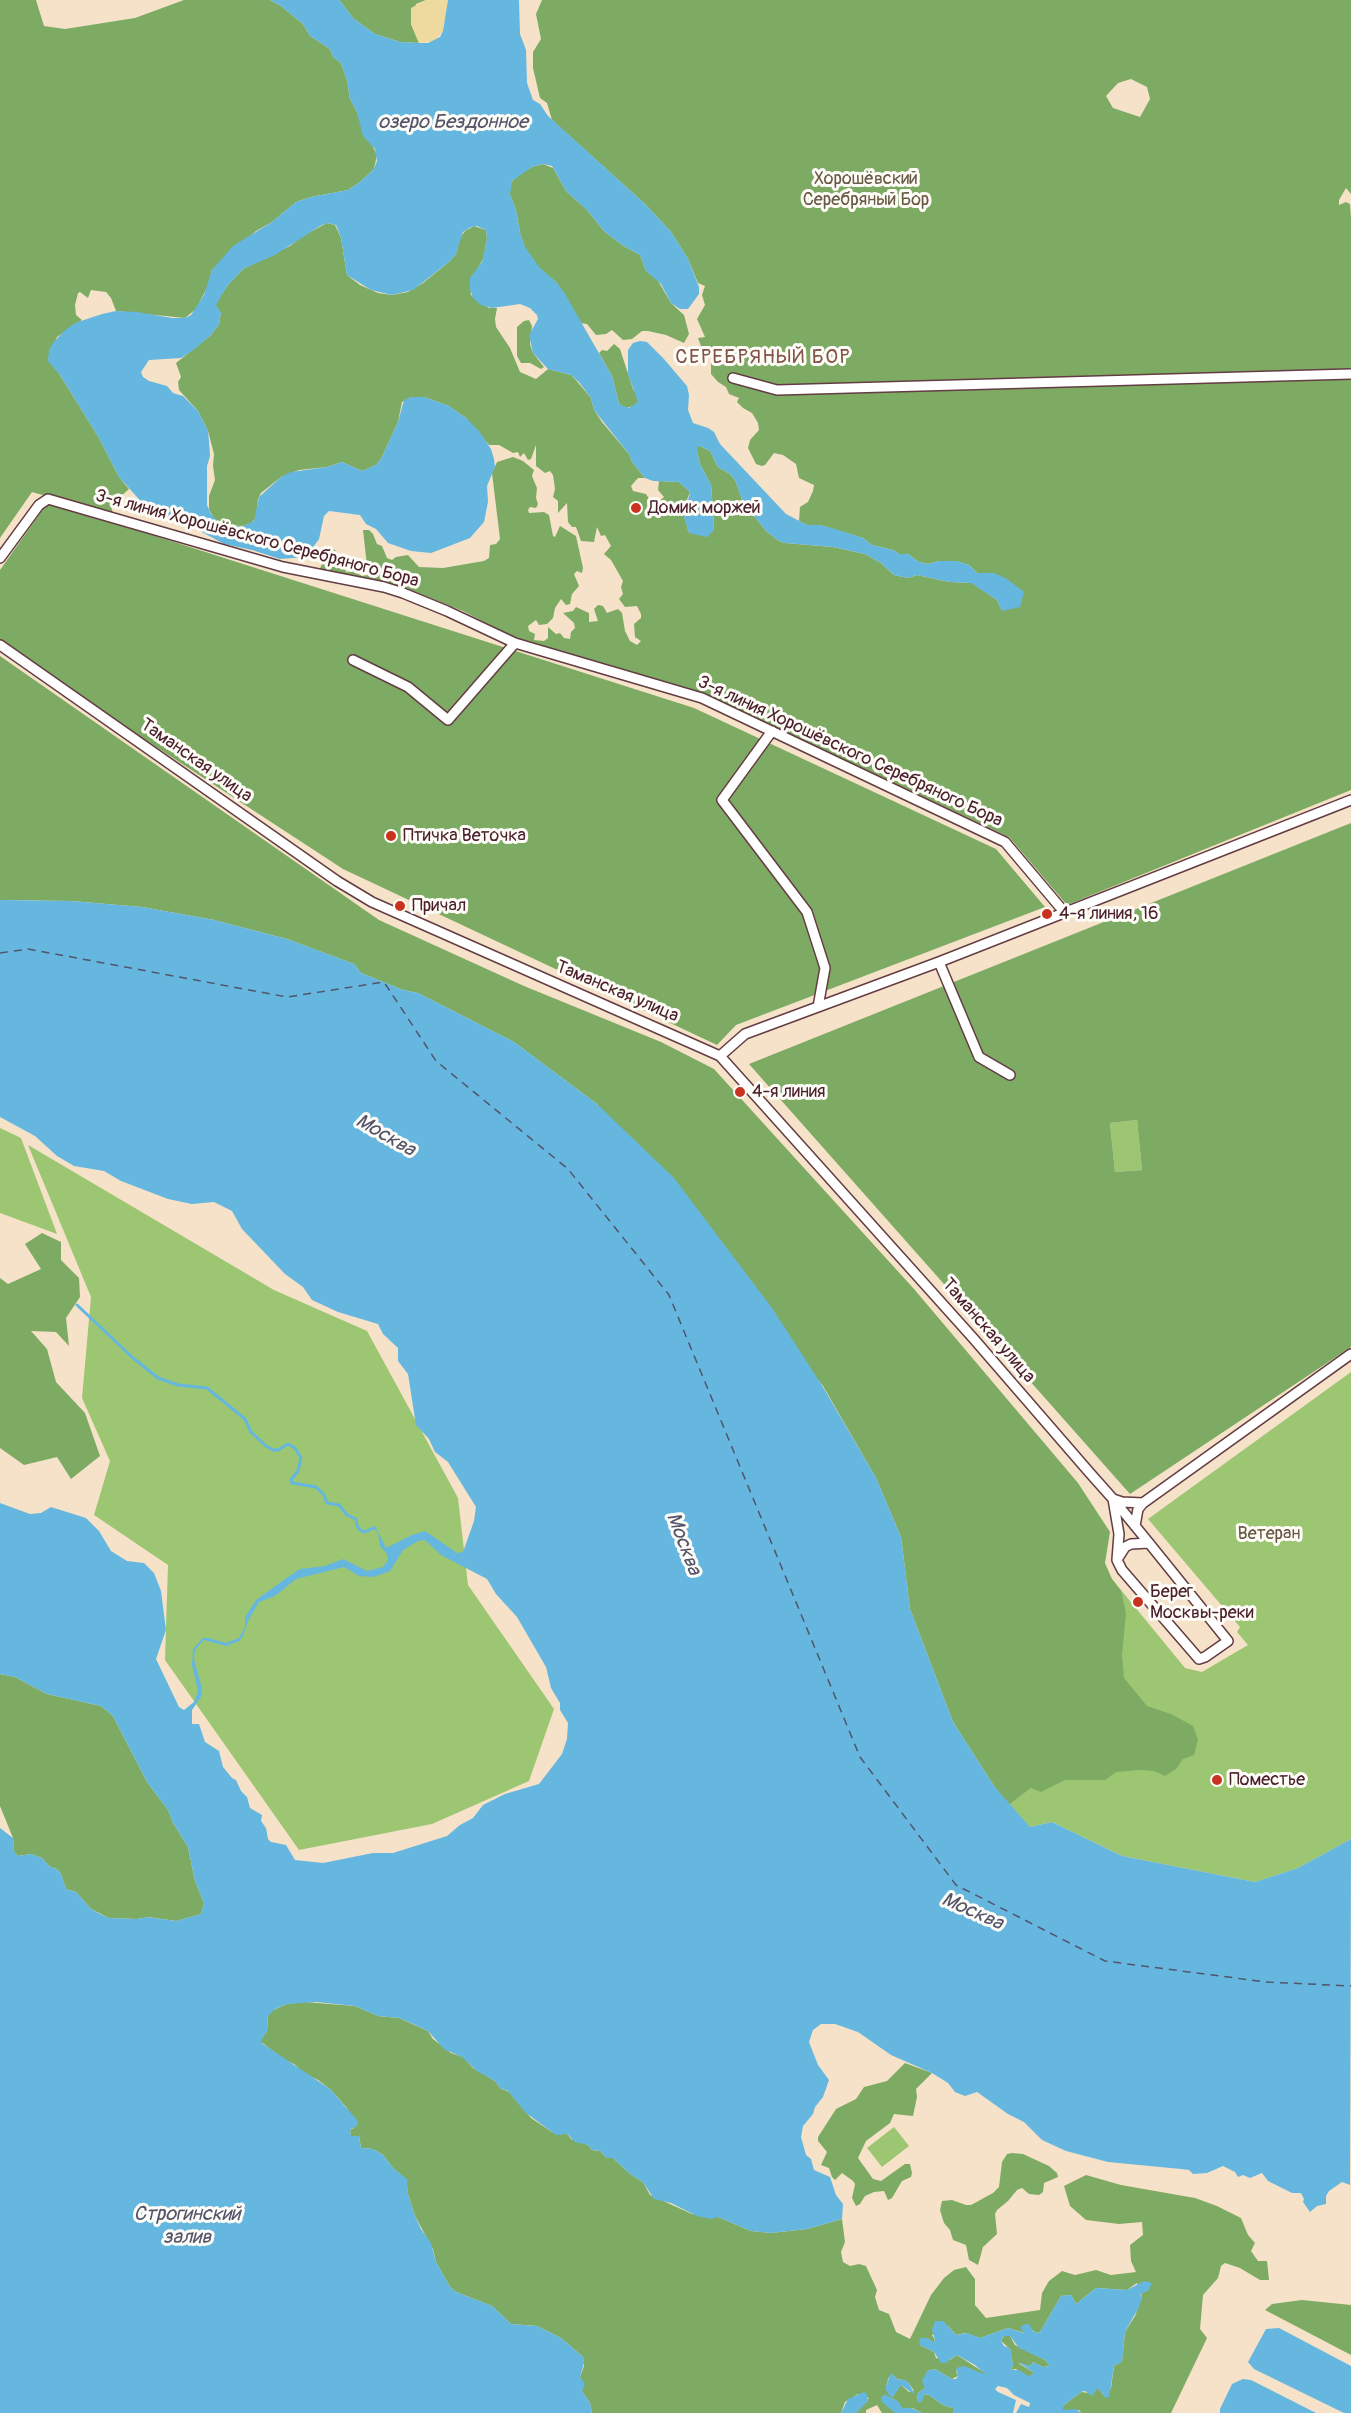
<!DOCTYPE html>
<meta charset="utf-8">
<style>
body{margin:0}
canvas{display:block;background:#f5e2c8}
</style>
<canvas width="1351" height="2413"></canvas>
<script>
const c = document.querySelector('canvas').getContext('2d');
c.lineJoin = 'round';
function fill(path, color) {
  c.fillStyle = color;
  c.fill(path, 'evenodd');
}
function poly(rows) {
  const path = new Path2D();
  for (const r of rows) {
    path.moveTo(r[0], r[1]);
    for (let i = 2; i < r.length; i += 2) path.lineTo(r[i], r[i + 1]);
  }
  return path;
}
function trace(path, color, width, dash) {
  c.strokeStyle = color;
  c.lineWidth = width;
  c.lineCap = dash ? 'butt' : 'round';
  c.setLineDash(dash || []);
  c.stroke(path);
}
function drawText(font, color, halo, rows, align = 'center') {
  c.font = font + ' Pangolin,sans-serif';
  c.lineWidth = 6;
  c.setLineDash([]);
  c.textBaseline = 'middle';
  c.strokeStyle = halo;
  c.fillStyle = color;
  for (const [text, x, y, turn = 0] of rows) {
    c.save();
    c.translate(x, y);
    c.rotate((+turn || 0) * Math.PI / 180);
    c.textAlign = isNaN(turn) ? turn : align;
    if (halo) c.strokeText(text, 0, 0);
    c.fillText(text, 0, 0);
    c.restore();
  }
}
fill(poly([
 [1137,1120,1142,1170,1115,1172,1110,1123],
 [0,1128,21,1138,57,1234,0,1213],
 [28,1145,274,1290,367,1331,458,1498,468,1585,554,1709,529,1781,432,1824,299,1850,165,1660,168,1565,94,1515,110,1461,82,1398,91,1297],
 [1351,1372,1351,1839,1298,1868,1255,1882,1122,1856,1052,1822,1030,1827,1009,1805,1055,1769,1112,1579,1185,1668,1202,1672,1248,1645,1237,1632,1240,1627,1148,1519],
 [894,2127,909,2146,882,2167,867,2148]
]), '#9dc672');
fill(poly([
 [0,0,36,0,44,26,65,29,135,18,184,0,270,0,281,6,303,24,310,36,330,49,333,57,341,63,347,80,350,99,357,112,367,140,371,143,377,155,374,169,360,182,348,190,311,197,296,202,272,222,256,231,212,270,207,288,196,309,185,318,116,311,111,298,106,292,91,290,88,298,80,292,78,293,75,305,76,315,82,320,57,337,48,360,60,375,99,438,119,477,129,489,111,505,113,515,32,492,0,538],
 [339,0,426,0,416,4,411,24,419,43,400,42,375,34,354,19],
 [542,0,1351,0,1351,194,1346,188,1339,200,1339,205,1346,202,1350,204,1351,217,1351,790,1067,905,1009,837,705,694,515,638,463,611,400,586,319,571,329,547,335,550,343,559,346,572,354,571,362,576,368,575,363,530,369,530,373,534,377,544,382,546,387,558,392,560,396,557,408,555,419,567,443,568,484,561,489,558,490,545,496,544,500,539,492,473,497,462,513,457,523,461,534,470,532,476,537,488,536,498,538,504,536,508,530,507,528,510,529,513,544,512,549,515,553,536,555,537,560,526,576,536,583,568,582,573,577,571,574,574,579,586,572,594,570,604,566,605,561,599,555,608,553,618,547,624,539,625,536,620,528,626,529,631,535,634,534,640,544,641,548,638,548,627,556,634,560,633,564,638,570,639,571,632,575,628,574,623,563,613,573,611,576,607,589,613,589,622,598,621,594,609,598,605,603,606,607,613,618,609,622,613,625,631,630,641,637,645,641,641,635,637,634,624,641,618,641,614,637,606,625,607,619,599,623,594,621,587,623,581,611,560,604,554,611,546,605,535,601,536,597,527,594,542,581,541,576,527,572,527,568,522,567,503,558,513,558,501,553,497,555,489,553,475,550,471,545,473,536,466,536,445,531,459,528,460,524,453,520,457,518,452,513,453,499,445,489,445,466,418,449,406,424,397,412,397,402,402,398,422,381,459,376,465,362,471,342,462,327,467,299,470,281,477,261,493,258,499,256,518,251,523,243,526,226,525,214,519,209,509,209,496,215,480,213,466,214,454,208,431,198,411,179,390,178,382,181,377,176,363,211,335,219,324,221,313,215,305,227,286,243,269,290,246,301,237,327,223,335,225,341,238,347,275,360,285,378,293,392,295,408,292,423,283,449,262,456,254,460,238,465,231,474,226,486,230,487,240,483,259,470,282,471,295,489,308,497,308,495,319,496,327,510,348,520,372,536,379,548,369,571,375,576,380,591,398,594,410,602,422,629,454,632,462,645,478,638,478,631,486,633,491,646,494,652,503,656,504,664,497,658,490,659,481,679,482,690,492,685,505,684,516,689,533,713,531,714,523,711,485,700,464,697,451,697,446,700,446,710,451,718,467,730,474,735,480,743,502,766,531,779,541,785,543,833,547,865,554,881,563,894,575,908,578,917,575,950,582,972,583,997,600,1002,611,994,573,977,573,969,565,956,561,939,561,928,564,919,562,908,554,899,554,893,550,872,545,863,538,820,525,807,525,799,521,800,507,808,502,813,491,814,485,799,478,796,464,783,455,774,453,765,465,762,466,756,464,748,448,750,440,759,430,758,423,752,413,743,408,737,402,739,398,729,394,726,387,718,382,711,374,711,358,703,352,698,338,705,337,697,319,705,305,702,295,705,286,698,283,688,259,671,232,645,204,552,120,547,103,540,98,533,68,533,52,541,39,536,14],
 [1131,79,1147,87,1150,99,1140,117,1113,108,1106,96,1118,83],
 [543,164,553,168,566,191,587,210,604,231,622,245,640,255,646,271,657,279,671,303,684,315,689,334,684,343,666,335,648,331,642,331,632,339,623,340,612,330,606,334,596,335,587,324,580,323,557,283,540,269,525,248,520,233,516,210,510,195,510,185,515,177,532,167],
 [529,320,532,326,530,344,533,353,544,367,541,369,530,363,521,363,517,356,517,327,524,321],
 [614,344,620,349,633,389,637,396,638,402,634,406,626,408,619,404,612,376,599,353,602,350,607,351],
 [52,503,694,708,996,849,1045,907,736,1025,717,1045,343,869,0,645,0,570,46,505],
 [0,656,379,920,524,986,661,1042,714,1069,914,1289,1078,1483,1110,1532,1105,1563,1112,1579,1121,1591,1126,1613,1122,1655,1124,1678,1147,1706,1171,1714,1193,1726,1198,1740,1194,1755,1183,1759,1176,1769,1165,1776,1154,1771,1140,1770,1116,1772,1105,1780,1065,1780,1041,1792,1031,1788,1009,1805,994,1786,953,1722,910,1609,901,1537,876,1478,823,1386,597,1104,514,1042,418,993,403,990,361,973,354,964,287,939,214,920,142,907,71,901,0,900],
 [1351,823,1351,1347,1130,1494,749,1064],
 [1137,1120,1142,1170,1115,1172,1110,1123],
 [42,1233,61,1242,61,1260,79,1278,80,1297,66,1318,69,1346,56,1332,31,1331,47,1349,56,1382,85,1413,100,1456,71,1479,57,1457,24,1465,0,1448,0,1278,8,1284,41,1269,25,1244],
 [0,1674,15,1677,47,1694,101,1706,113,1716,147,1782,168,1810,173,1823,188,1847,195,1881,204,1903,201,1914,176,1921,148,1917,137,1919,109,1918,91,1909,76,1892,66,1889,61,1874,57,1869,50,1867,42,1858,31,1854,18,1856,14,1852,13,1838,0,1806],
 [305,2002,355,2006,378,2016,399,2018,428,2031,433,2039,451,2053,463,2057,473,2068,495,2081,500,2088,509,2092,531,2118,552,2132,567,2134,571,2139,588,2145,592,2150,600,2151,607,2158,613,2158,630,2174,643,2182,650,2195,692,2214,718,2217,751,2231,771,2233,807,2229,842,2219,845,2242,841,2252,843,2262,850,2266,859,2264,866,2266,877,2290,875,2297,879,2310,889,2314,896,2332,910,2339,931,2295,944,2278,954,2270,966,2267,975,2279,975,2305,986,2318,1040,2310,1042,2293,1049,2281,1062,2271,1075,2275,1096,2270,1111,2275,1136,2272,1131,2261,1130,2245,1143,2235,1142,2222,1119,2224,1086,2220,1070,2206,1064,2186,1086,2175,1121,2185,1195,2198,1217,2206,1241,2218,1248,2235,1255,2243,1251,2251,1258,2261,1267,2261,1269,2280,1260,2280,1240,2268,1225,2263,1221,2266,1218,2278,1203,2295,1200,2329,1207,2338,1171,2413,1081,2413,1079,2410,1063,2410,1063,2406,1081,2392,1089,2393,1098,2388,1105,2397,1111,2388,1114,2366,1122,2361,1125,2332,1135,2316,1142,2297,1137,2283,1127,2290,1096,2288,1076,2304,1071,2295,1061,2296,1040,2332,1036,2333,1030,2328,1025,2333,1008,2328,980,2338,966,2333,956,2335,948,2326,932,2335,935,2340,933,2343,927,2338,920,2345,934,2352,936,2358,950,2360,957,2355,985,2373,986,2375,982,2375,969,2368,956,2371,958,2376,952,2379,935,2369,927,2371,925,2388,918,2393,917,2401,925,2394,929,2395,943,2405,953,2408,953,2413,922,2413,912,2408,902,2408,895,2400,884,2395,895,2413,882,2413,877,2405,866,2410,866,2413,856,2413,869,2398,858,2394,845,2402,841,2413,592,2413,590,2403,582,2391,580,2377,584,2366,583,2357,561,2338,537,2326,511,2324,492,2306,456,2292,450,2287,436,2262,433,2249,415,2216,408,2194,406,2179,394,2169,383,2155,373,2149,361,2148,359,2136,351,2137,350,2130,354,2128,347,2108,330,2089,318,2080,304,2073,294,2064,283,2059,260,2041,267,2031,268,2016,271,2011,287,2004],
 [893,2375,897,2379,904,2380,909,2383,914,2391,909,2392,901,2385,898,2386,893,2397,889,2394,886,2386,889,2377],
 [905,2063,932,2073,916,2089,917,2097,913,2116,894,2114,890,2123,866,2141,858,2158,873,2179,881,2181,905,2164,910,2164,912,2173,911,2177,902,2181,892,2198,888,2200,884,2191,874,2192,865,2196,860,2204,856,2206,852,2198,855,2184,853,2181,842,2173,835,2180,832,2177,829,2168,821,2165,827,2152,818,2141,818,2137,836,2109,856,2099,864,2087,887,2081],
 [1012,2153,1023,2154,1049,2166,1057,2173,1058,2177,1044,2183,1043,2192,1039,2195,1029,2194,1022,2188,1017,2190,1008,2201,997,2210,995,2214,997,2234,983,2247,978,2265,969,2260,966,2245,953,2240,950,2230,944,2223,940,2210,942,2201,952,2200,966,2205,971,2205,993,2193,999,2187,1002,2162,1007,2154],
 [1302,2300,1351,2305,1351,2355,1265,2310,1272,2304],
 [1004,2336,1010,2336,1015,2345,1045,2360,1050,2366,1043,2367,1033,2362,1031,2366,1018,2363,1033,2372,1033,2374,1028,2377,1016,2369,1011,2370,1013,2364,1010,2349,1001,2341]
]), '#7eab64');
fill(poly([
 [426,0,448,0,443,31,435,41,419,43,411,24,411,8]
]), '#eeda9e');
fill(poly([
 [270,0,339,0,354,19,375,34,400,42,419,43,428,43,440,37,443,31,448,0,519,0,520,34,526,50,527,83,533,100,540,104,548,116,645,204,671,232,688,259,699,287,699,294,688,309,680,309,671,303,661,284,646,271,640,255,622,245,604,231,587,210,566,191,552,166,543,164,532,167,512,181,510,195,516,210,520,233,525,247,539,267,557,283,565,294,612,376,619,404,629,408,638,402,628,374,628,350,633,343,640,341,647,342,664,359,687,386,689,395,688,410,693,423,708,428,714,432,720,444,786,514,807,525,820,525,835,529,863,538,872,545,893,550,899,554,908,554,919,562,928,564,939,561,956,561,969,565,977,573,994,573,1007,579,1024,592,1020,607,1002,611,997,600,971,583,950,582,917,575,908,578,894,575,881,563,865,554,833,547,785,543,779,541,766,531,743,502,735,480,730,474,718,467,710,451,700,446,697,447,697,451,700,464,711,485,714,523,713,531,707,537,689,533,684,517,690,492,679,482,653,481,645,478,632,462,629,454,594,410,591,398,579,382,571,375,548,369,533,353,529,335,538,319,537,315,530,308,520,304,492,308,481,305,473,298,470,289,470,278,482,262,487,240,486,230,477,226,471,227,463,232,456,254,449,262,413,290,392,295,371,290,347,275,341,238,336,225,327,223,320,226,275,255,243,269,227,286,216,305,221,313,219,324,211,335,192,351,181,358,149,360,141,372,143,377,149,381,167,386,173,393,183,396,198,411,208,431,209,441,210,456,207,466,207,505,211,514,219,523,234,526,243,526,254,521,259,497,281,477,291,472,327,467,342,462,362,471,376,465,381,459,398,422,404,400,412,397,424,397,449,406,466,418,479,431,491,449,494,459,495,467,487,486,488,502,484,522,470,538,431,553,411,551,388,543,376,529,366,524,360,515,329,511,324,516,319,539,306,557,280,559,252,550,224,544,191,526,164,517,146,507,119,477,99,438,60,375,48,361,49,350,53,343,64,331,75,323,102,314,116,311,137,312,172,318,185,318,191,315,204,295,212,270,233,246,272,222,296,202,311,197,348,190,360,182,374,169,377,161,375,149,363,136,357,112,350,99,347,80,341,63,333,57,330,49,310,36,303,24,281,6],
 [0,900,71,901,142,907,214,920,287,939,354,964,361,973,403,990,418,993,514,1042,597,1104,674,1178,772,1308,823,1387,876,1478,901,1537,910,1609,953,1722,994,1786,1030,1827,1052,1822,1122,1856,1255,1882,1298,1868,1351,1839,1350,2185,1342,2182,1329,2191,1326,2196,1326,2204,1317,2206,1310,2212,1303,2202,1304,2199,1301,2193,1292,2193,1268,2181,1262,2173,1250,2178,1243,2175,1238,2177,1235,2172,1223,2166,1207,2173,1193,2174,1189,2170,1181,2169,1108,2162,1066,2151,1042,2140,1024,2122,1008,2114,977,2092,965,2096,955,2092,948,2083,932,2073,891,2055,858,2032,835,2024,821,2024,813,2030,809,2042,818,2065,829,2080,823,2097,815,2107,813,2114,803,2126,801,2137,806,2155,811,2159,814,2170,830,2177,836,2195,843,2204,842,2219,807,2229,771,2233,751,2231,718,2217,711,2219,697,2216,671,2203,654,2199,643,2182,630,2174,613,2158,607,2158,600,2151,592,2150,588,2145,575,2142,567,2134,556,2135,552,2132,526,2113,508,2091,500,2088,495,2081,477,2071,462,2057,444,2049,428,2031,413,2024,399,2018,378,2016,355,2006,316,2002,287,2004,275,2009,268,2016,267,2031,261,2041,263,2044,330,2089,357,2120,358,2125,350,2130,351,2136,359,2136,361,2148,373,2149,383,2155,394,2169,407,2179,408,2194,415,2216,421,2229,431,2243,436,2262,450,2287,456,2292,492,2306,511,2324,537,2326,561,2338,583,2357,584,2363,580,2377,585,2384,582,2391,590,2403,592,2413,0,2413,0,1828,13,1838,14,1851,18,1856,31,1854,42,1858,50,1867,57,1869,61,1874,66,1889,76,1892,91,1909,100,1914,109,1918,137,1919,147,1917,176,1921,201,1914,204,1903,195,1881,188,1847,173,1823,168,1810,147,1782,113,1716,101,1706,47,1694,15,1677,0,1674,0,1503,30,1514,41,1513,51,1507,86,1518,99,1531,111,1551,127,1561,144,1563,154,1573,161,1591,166,1630,156,1659,179,1707,184,1710,194,1702,198,1691,192,1665,193,1649,203,1638,208,1638,226,1643,239,1638,245,1627,245,1617,256,1600,288,1577,300,1569,325,1566,343,1559,367,1571,383,1567,388,1560,387,1554,380,1546,378,1533,373,1528,375,1526,386,1548,412,1535,425,1531,457,1553,463,1552,474,1521,476,1507,448,1462,435,1452,429,1439,416,1425,408,1374,398,1361,398,1348,383,1334,378,1324,338,1312,312,1300,303,1287,285,1274,242,1229,232,1211,214,1202,192,1204,168,1199,121,1181,104,1171,74,1166,57,1156,35,1136,0,1117],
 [425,1540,441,1555,487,1579,496,1594,517,1617,546,1667,551,1688,560,1703,560,1710,568,1723,567,1739,562,1754,539,1784,505,1794,483,1805,473,1818,460,1825,447,1836,393,1853,373,1853,323,1863,295,1860,286,1845,271,1842,268,1839,266,1828,261,1821,262,1815,250,1808,247,1797,241,1791,236,1780,232,1778,223,1767,219,1751,205,1742,199,1724,192,1724,192,1710,201,1697,202,1689,194,1659,195,1650,204,1640,226,1646,239,1641,243,1636,248,1621,259,1602,275,1596,296,1579,344,1567,359,1576,374,1577,390,1571,403,1550,418,1541],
 [1144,2281,1152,2283,1148,2291,1140,2294,1142,2297,1139,2307,1125,2332,1122,2362,1114,2366,1109,2398,1105,2397,1098,2388,1092,2396,1085,2391,1081,2392,1063,2406,1063,2410,1076,2409,1081,2413,1016,2413,1021,2404,1029,2407,1030,2403,1014,2395,1007,2388,998,2386,995,2389,998,2392,1016,2400,1013,2413,953,2413,953,2408,943,2405,929,2395,925,2394,921,2403,917,2401,918,2393,925,2388,922,2381,927,2371,935,2369,952,2379,956,2379,958,2376,956,2368,964,2366,986,2375,975,2365,957,2355,945,2363,941,2363,934,2352,920,2345,919,2341,921,2338,927,2338,934,2342,935,2340,932,2330,935,2321,943,2321,956,2335,967,2333,980,2338,1008,2328,1024,2333,1020,2327,1026,2324,1029,2324,1033,2331,1036,2333,1040,2332,1061,2296,1071,2295,1076,2304,1096,2288,1127,2290],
 [1004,2336,1010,2336,1019,2348,1045,2360,1050,2366,1043,2367,1033,2362,1031,2366,1018,2362,1033,2372,1033,2374,1028,2376,1019,2370,1011,2370,1013,2364,1010,2348,1004,2346,1001,2341],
 [1279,2328,1351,2366,1351,2413,1344,2413,1254,2369,1248,2362,1266,2329],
 [891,2373,897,2379,904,2380,909,2383,914,2393,912,2393,901,2385,893,2397,890,2396,885,2389],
 [1243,2379,1251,2380,1316,2413,1220,2413,1220,2409,1232,2384],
 [864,2392,867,2394,868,2401,856,2413,841,2413,848,2399],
 [884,2394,899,2402,902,2408,911,2408,922,2413,895,2413,882,2402,881,2398]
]), '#65b7e0');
trace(poly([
 [77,1305,132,1357,158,1378,178,1385,207,1388,245,1419,251,1432,266,1446,273,1450,278,1450,288,1444,295,1448,301,1458,298,1471,291,1480,292,1483,316,1487,324,1495,327,1503,339,1505,347,1515,356,1519,357,1526,361,1531,365,1532,373,1528]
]), '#65b7e0', 3);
trace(poly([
 [0,953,28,949,287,997,384,982,436,1061,568,1169,669,1295,860,1757,956,1885,1105,1961,1266,1982,1351,1986]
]), '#53546a', 1.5, [8, 6]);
const street = poly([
 [733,378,777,390,1351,374],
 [0,558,39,505,48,499,283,567,384,587,403,593,447,611,515,643,702,698,1005,842,1065,913],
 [0,645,337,881,372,902,720,1056,973,1338,1089,1472,1113,1499,1149,1543,1228,1641,1205,1657,1199,1659,1122,1570,1117,1560,1119,1534,1113,1499],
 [353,660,408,687,448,720,515,643],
 [772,731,722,800,807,912,825,968,818,1007],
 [939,962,979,1057,1010,1075],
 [720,1056,745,1034,939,962,1351,800],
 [1113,1499,1122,1502,1143,1503],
 [1135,1526,1138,1509,1143,1503,1351,1354],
 [1118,1558,1125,1547,1131,1544,1149,1543]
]);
trace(street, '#643c43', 12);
trace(street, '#fff', 9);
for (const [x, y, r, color] of [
 [636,508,6,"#c8321e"],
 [391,836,6,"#c8321e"],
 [400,906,6,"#c8321e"],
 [1047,914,6,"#c8321e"],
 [740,1092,6,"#c8321e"],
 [1138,1602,6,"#c8321e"],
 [1217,1780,6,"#c8321e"]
]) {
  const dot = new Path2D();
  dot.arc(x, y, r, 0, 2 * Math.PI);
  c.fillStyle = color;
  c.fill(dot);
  trace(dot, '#fdfcf7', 2);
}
drawText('18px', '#675944', '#fdfcf7', [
 ["Хорошёвский",866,179],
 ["Серебряный Бор",866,200],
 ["Ветеран",1269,1534]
]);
drawText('18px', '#4a1f2b', '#fdfcf7', [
 ["Домик моржей",648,508],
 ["Птичка Веточка",403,836],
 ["Причал",412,906],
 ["4-я линия, 16",1059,914],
 ["4-я линия",752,1092],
 ["Берег",1150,1592],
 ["Москвы-реки",1150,1613],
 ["Поместье",1229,1780]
], 'left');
drawText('18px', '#4a1f2b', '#fdfcf7', [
 ["3-я линия Хорошёвского Серебряного Бора",257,539,15],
 ["3-я линия Хорошёвского Серебряного Бора",850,752,25],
 ["Таманская улица",196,761,35],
 ["Таманская улица",617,992,23],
 ["Таманская улица",988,1331,49]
]);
drawText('italic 20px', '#53546a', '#fdfcf7', [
 ["озеро Бездонное",453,123],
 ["Москва",385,1136,30],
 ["Москва",683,1544,69],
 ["Москва",972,1912,24],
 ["Строгинский",187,2215],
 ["залив",187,2238]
]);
c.letterSpacing = '1.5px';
drawText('20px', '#825448', '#fdfcf7', [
 ["СЕРЕБРЯНЫЙ БОР",763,358]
]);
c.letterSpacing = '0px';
</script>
